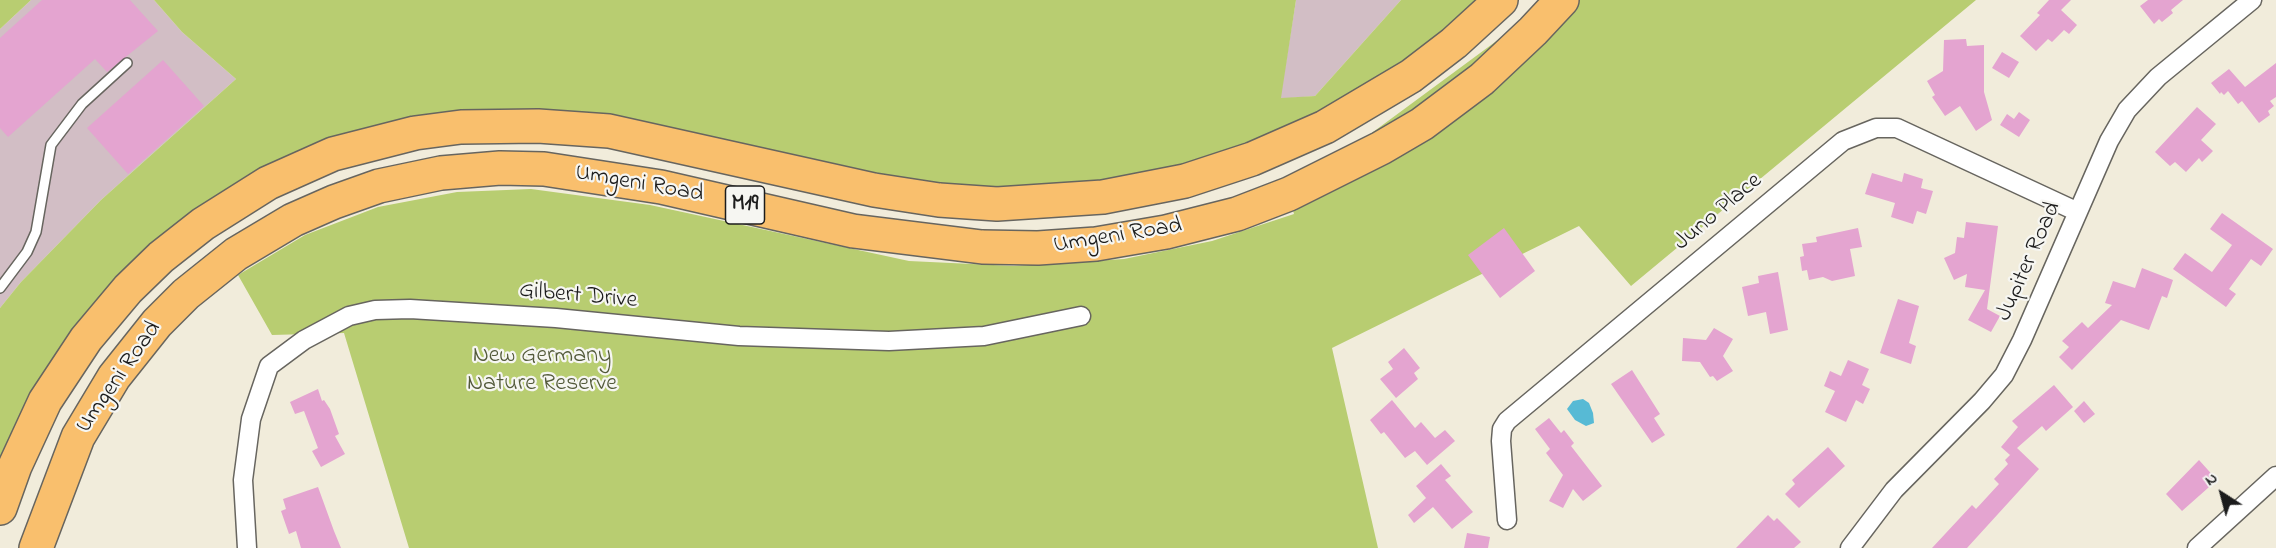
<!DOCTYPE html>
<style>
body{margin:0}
#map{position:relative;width:2276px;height:548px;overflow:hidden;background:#f1ecdb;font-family:"Indie Flower",sans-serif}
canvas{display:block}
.north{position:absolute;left:2192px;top:464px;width:60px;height:60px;-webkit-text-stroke:4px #f6f6f2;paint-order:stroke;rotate:324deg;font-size:16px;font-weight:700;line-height:24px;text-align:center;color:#1c1c1c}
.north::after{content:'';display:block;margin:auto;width:21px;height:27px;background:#1c1c1c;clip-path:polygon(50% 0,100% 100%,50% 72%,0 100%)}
</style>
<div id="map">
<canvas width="2276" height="548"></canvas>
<div class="north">N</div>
</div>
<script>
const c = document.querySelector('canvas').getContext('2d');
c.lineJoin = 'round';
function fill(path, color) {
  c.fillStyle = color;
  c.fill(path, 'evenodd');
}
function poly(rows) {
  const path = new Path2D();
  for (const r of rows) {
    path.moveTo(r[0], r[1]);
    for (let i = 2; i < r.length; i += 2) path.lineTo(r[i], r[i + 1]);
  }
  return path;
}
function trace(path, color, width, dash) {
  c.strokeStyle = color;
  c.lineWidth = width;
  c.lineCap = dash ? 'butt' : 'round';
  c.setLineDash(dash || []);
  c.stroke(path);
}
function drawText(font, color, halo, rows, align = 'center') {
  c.font = font + ' "Indie Flower",sans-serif';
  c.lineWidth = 4.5;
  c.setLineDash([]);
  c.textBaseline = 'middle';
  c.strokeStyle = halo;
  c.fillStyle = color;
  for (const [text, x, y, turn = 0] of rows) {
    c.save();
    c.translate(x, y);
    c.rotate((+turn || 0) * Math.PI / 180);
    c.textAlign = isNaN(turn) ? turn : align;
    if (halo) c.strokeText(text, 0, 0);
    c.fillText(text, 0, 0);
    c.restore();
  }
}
fill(poly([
 [31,0,154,0,182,32,236,79,101,200,21,282,0,308,0,29],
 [1296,0,1401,0,1315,96,1280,99]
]), '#d2bec5');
fill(poly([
 [0,0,31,0,0,29],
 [154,0,1296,0,1281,98,1315,96,1401,0,1498,0,1282,145,996,203,606,128,334,152,125,289,0,503,0,308,21,282,101,200,236,79,182,32],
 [1552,0,1976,0,1631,286,1579,226,1332,348,1378,548,409,548,344,333,272,335,238,275,305,235,378,207,457,192,531,189,650,205,909,261,1014,266,1124,259,1212,241,1294,214,1289,194]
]), '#b8cd71');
fill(poly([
 [1583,399,1589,403,1593,413,1594,423,1586,426,1575,420,1567,409,1573,401]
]), '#57bad5');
fill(poly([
 [42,0,130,0,158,31,107,72,95,59,8,137,0,128,0,38],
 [2049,0,2071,0,2061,10,2077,25,2069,34,2064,30,2052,42,2048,39,2036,51,2020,36,2040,15,2037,13],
 [2148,0,2183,0,2171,10,2173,13,2162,22,2159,19,2154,24,2140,6],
 [1966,39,1967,46,1984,45,1984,92,1992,120,1976,131,1960,106,1945,116,1932,97,1935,95,1927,81,1943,71,1944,40],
 [2002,52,2019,62,2009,78,1992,68],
 [163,60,204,106,128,174,87,128],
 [2276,63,2276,97,2270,101,2274,106,2268,111,2270,115,2259,123,2242,101,2238,104,2228,91,2224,95,2221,92,2220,94,2211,83,2229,69,2245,87],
 [2197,107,2216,124,2201,140,2213,151,2202,162,2199,158,2186,172,2175,162,2170,166,2155,152],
 [2019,112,2030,120,2019,137,2000,125,2007,114,2014,119],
 [1872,173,1902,182,1904,173,1923,179,1921,188,1933,191,1926,214,1917,211,1913,224,1891,217,1895,203,1865,194],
 [2222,213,2273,249,2261,266,2251,259,2229,289,2236,294,2226,307,2173,269,2185,253,2212,272,2232,245,2210,229],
 [1966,222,1998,226,1987,309,2000,316,1991,332,1968,320,1985,290,1965,287,1967,274,1954,280,1944,258,1955,253,1957,237,1964,238],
 [1504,228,1535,271,1500,298,1468,255],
 [1858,228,1862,247,1850,249,1855,276,1832,281,1823,277,1809,280,1807,270,1802,271,1800,257,1804,256,1802,244,1817,242,1816,237],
 [2142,268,2173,280,2167,298,2162,296,2149,330,2121,320,2072,370,2059,357,2069,347,2062,341,2082,322,2088,328,2112,305,2105,303,2113,281,2135,288],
 [1778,272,1788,330,1770,334,1766,312,1748,316,1742,287,1759,283,1758,276],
 [1898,299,1919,306,1909,343,1916,346,1911,364,1880,353],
 [1714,328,1733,339,1723,356,1733,371,1717,381,1713,376,1710,377,1700,362,1682,361,1683,338,1706,340],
 [1404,348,1420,368,1414,373,1418,379,1396,398,1380,379,1393,369,1388,362],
 [1848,360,1869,369,1862,385,1870,389,1863,404,1856,400,1846,422,1825,412,1835,391,1824,386,1830,371,1841,376],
 [1632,370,1660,414,1654,418,1665,435,1652,443,1611,384],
 [2054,385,2073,407,2046,431,2042,426,2017,448,2039,469,1967,548,1932,548,1972,505,1976,509,1999,484,1994,479,2008,464,2005,460,2012,453,2010,455,2001,447,2018,427,2012,421],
 [318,389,322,401,324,400,330,409,339,434,335,436,345,454,321,467,312,451,318,448,304,411,295,414,290,402],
 [1392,400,1415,428,1421,422,1435,438,1445,430,1455,441,1427,465,1415,451,1405,458,1384,432,1381,434,1370,420],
 [2084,401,2095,414,2084,423,2074,411],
 [1549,418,1561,433,1564,430,1574,443,1571,446,1602,486,1583,501,1573,489,1563,508,1549,501,1563,475,1546,453,1550,449,1535,429],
 [1828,447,1845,466,1799,508,1785,494,1795,484,1792,480],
 [2199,460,2217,480,2182,511,2166,494],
 [1441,464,1451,476,1445,480,1473,512,1452,529,1433,507,1414,523,1408,515,1426,498,1416,486],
 [318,487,334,531,341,548,301,548,296,531,289,534,281,511,286,509,283,499],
 [1768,515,1774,521,1777,518,1801,542,1794,548,1736,548],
 [1467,533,1490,537,1488,548,1464,548]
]), '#e4a4d0');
const service = poly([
 [0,288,27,252,36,232,51,145,82,104,127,63]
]);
const minor = poly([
 [1507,520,1501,441,1502,429,1507,421,1843,141,1876,128,1897,128,2078,212],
 [247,548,243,480,251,419,269,366,304,340,349,316,375,310,410,309,556,318,739,336,889,341,984,336,1081,316],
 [1850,548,1894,490,1982,401,2004,375,2022,340,2109,141,2127,110,2158,77,2252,0],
 [2197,548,2276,476]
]);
const motorway = poly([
 [0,508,15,466,45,401,86,339,128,289,161,257,203,224,268,183,333,154,415,133,461,127,538,126,609,131,874,190,939,200,997,204,1103,197,1185,181,1252,159,1325,127,1411,76,1454,43,1501,0],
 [36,548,78,437,114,377,157,323,186,294,236,254,293,220,334,202,379,186,441,173,500,168,544,169,661,187,853,231,982,247,1038,248,1096,244,1166,232,1237,214,1289,194,1381,148,1422,124,1482,79,1533,31,1562,0]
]);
trace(service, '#67655f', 12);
trace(minor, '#67655f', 21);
trace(motorway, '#67655f', 36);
trace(service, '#fff', 9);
trace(minor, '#fff', 18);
trace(motorway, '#f9bf6d', 33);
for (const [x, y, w] of [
 [745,205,39]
]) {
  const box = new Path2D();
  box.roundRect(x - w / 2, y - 19, w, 38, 4.5);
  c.fillStyle = '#f6f6f2';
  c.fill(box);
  trace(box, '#1c1c1c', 1.5);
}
drawText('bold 22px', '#1c1c1c', null, [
 ["M19",745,205]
]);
drawText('24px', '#1c1c1c', '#f6f6f2', [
 ["Umgeni Road",639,185,10],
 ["Juno Place",1719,213,-40],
 ["Umgeni Road",1118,237,-9],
 ["Jupiter Road",2030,262,-66],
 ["Gilbert Drive",578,297,5],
 ["Umgeni Road",120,378,-55]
]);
drawText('24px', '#535a3a', '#f6f6f2', [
 ["New Germany",542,357],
 ["Nature Reserve",542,385]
]);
</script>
